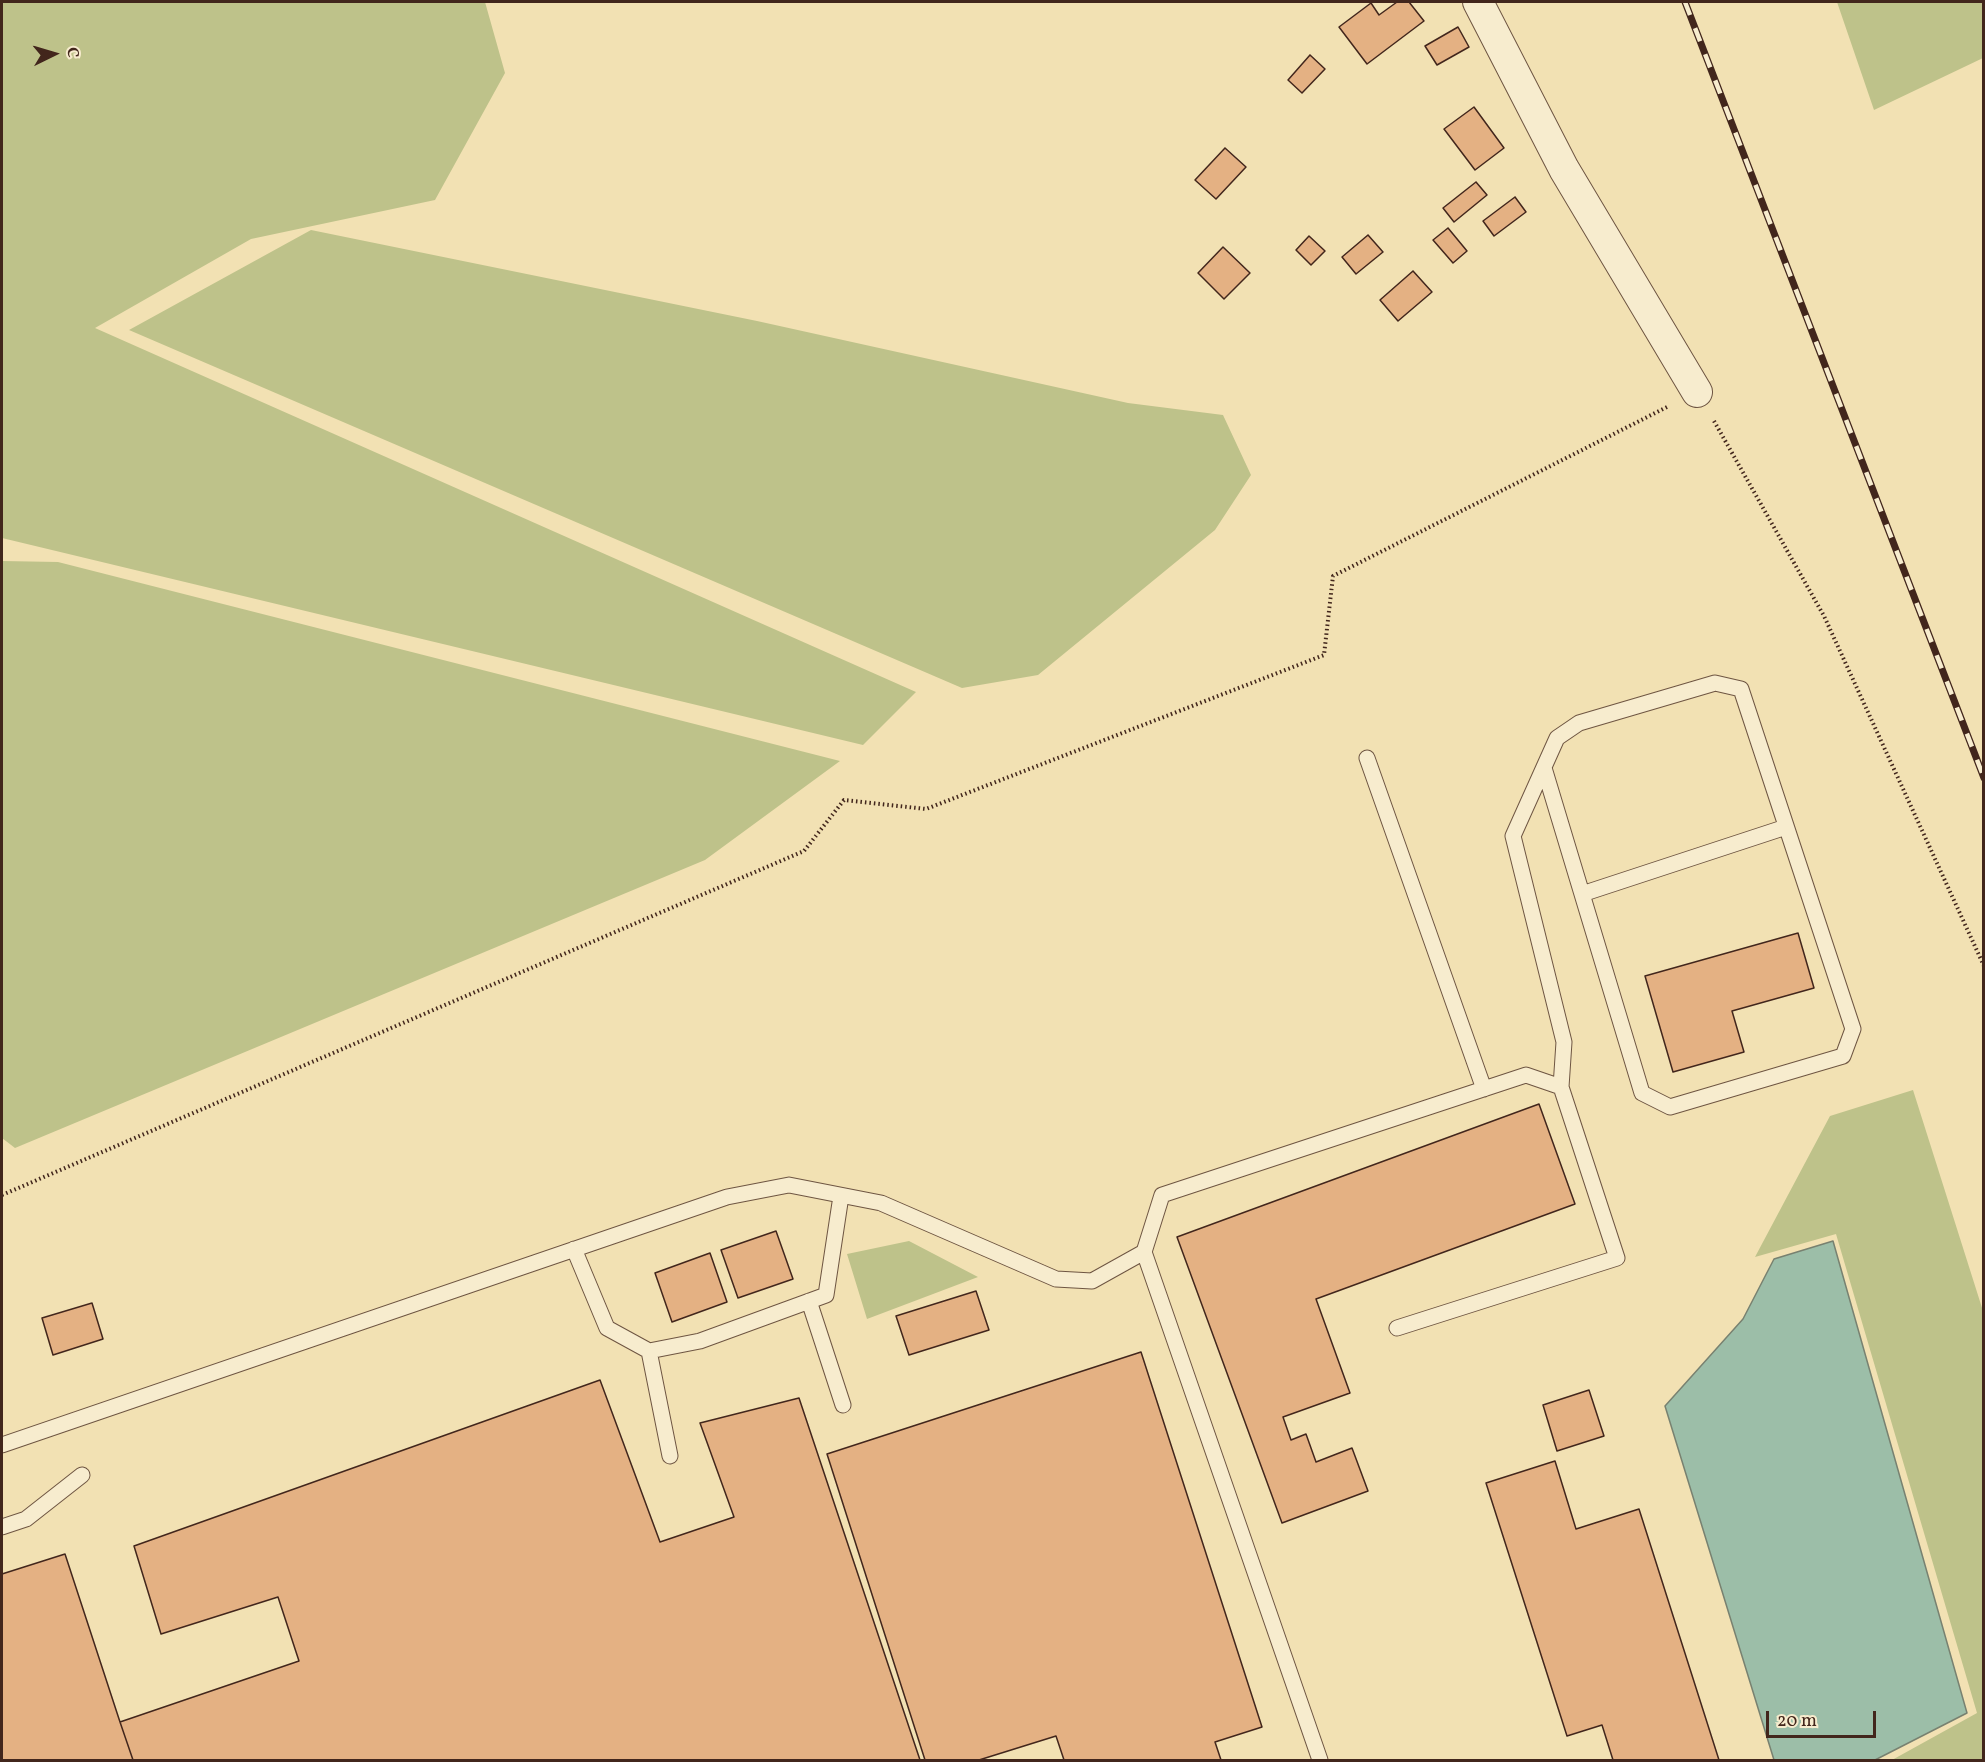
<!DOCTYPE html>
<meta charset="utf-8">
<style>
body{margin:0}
#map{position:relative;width:1985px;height:1762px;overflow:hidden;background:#f2e1b3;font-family:Vollkorn,serif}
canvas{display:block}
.frame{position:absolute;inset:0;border:3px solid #42261c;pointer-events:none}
.north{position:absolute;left:24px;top:24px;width:60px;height:60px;-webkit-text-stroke:4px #f7ecce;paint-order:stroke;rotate:85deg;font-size:16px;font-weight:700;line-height:24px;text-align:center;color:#42261c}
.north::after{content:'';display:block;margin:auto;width:21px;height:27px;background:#42261c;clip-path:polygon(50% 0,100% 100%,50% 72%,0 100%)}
.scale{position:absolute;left:1766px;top:1711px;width:110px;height:27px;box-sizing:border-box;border:3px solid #42261c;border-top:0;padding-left:8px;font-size:18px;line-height:21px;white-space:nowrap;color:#42261c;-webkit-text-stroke:4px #f7ecce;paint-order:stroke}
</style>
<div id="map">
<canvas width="1985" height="1762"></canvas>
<div class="frame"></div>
<div class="north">С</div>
<div class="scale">20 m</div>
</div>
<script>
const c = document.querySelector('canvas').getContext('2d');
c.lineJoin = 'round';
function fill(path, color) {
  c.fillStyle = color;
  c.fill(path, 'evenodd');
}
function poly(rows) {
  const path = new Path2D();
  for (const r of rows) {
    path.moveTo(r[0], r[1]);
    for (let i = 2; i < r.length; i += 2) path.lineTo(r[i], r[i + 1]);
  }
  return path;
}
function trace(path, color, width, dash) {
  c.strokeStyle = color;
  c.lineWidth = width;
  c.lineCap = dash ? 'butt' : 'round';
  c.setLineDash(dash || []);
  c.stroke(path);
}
fill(poly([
 [2,2,485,2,505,73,435,200,251,239,95,328,916,692,863,745,2,538],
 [1837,2,1983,2,1983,58,1874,110],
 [311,230,757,321,1128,403,1223,415,1251,475,1215,530,1038,675,962,688,129,330],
 [2,561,58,562,840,761,705,860,15,1148,2,1138],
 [1913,1090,1983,1311,1983,1760,1892,1760,1977,1713,1836,1234,1755,1257,1830,1116],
 [909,1241,978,1277,867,1319,847,1254]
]), '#bec28a');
const water = poly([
 [1833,1241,1967,1713,1875,1760,1774,1760,1665,1406,1743,1319,1774,1259,1833,1241]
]);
fill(water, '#9cbea8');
trace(water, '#788170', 1.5);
const building = poly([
 [1397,2,1409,2,1424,21,1367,64,1339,27,1371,3,1379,15,1397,2],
 [1458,27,1469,47,1437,65,1425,46,1458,27],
 [1310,55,1325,69,1302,93,1288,80,1310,55],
 [1474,107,1504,148,1475,170,1444,129,1474,107],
 [1225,148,1246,167,1216,199,1195,180,1225,148],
 [1476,182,1487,195,1454,222,1443,208,1476,182],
 [1515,197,1526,212,1494,236,1483,221,1515,197],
 [1448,228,1467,251,1453,263,1433,240,1448,228],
 [1368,235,1383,252,1356,274,1342,257,1368,235],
 [1309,236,1325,251,1311,265,1296,250,1309,236],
 [1223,247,1250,273,1224,299,1198,273,1223,247],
 [1413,271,1432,292,1398,321,1380,300,1413,271],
 [1798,933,1814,988,1732,1011,1744,1052,1673,1072,1645,976,1798,933],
 [1539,1104,1575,1204,1316,1299,1350,1393,1283,1417,1291,1440,1306,1434,1316,1462,1352,1448,1368,1491,1282,1523,1177,1237,1539,1104],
 [776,1231,793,1279,738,1298,721,1250,776,1231],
 [710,1253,727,1302,672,1322,655,1273,710,1253],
 [976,1291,989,1330,909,1355,896,1316,976,1291],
 [92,1303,103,1339,53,1355,42,1318,92,1303],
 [1141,1352,1262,1727,1215,1742,1221,1760,1064,1760,1056,1736,979,1760,925,1760,827,1454,1141,1352],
 [600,1380,660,1542,734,1517,700,1423,799,1398,920,1760,133,1760,120,1722,299,1661,278,1597,161,1634,134,1546,600,1380],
 [1589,1390,1604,1436,1557,1451,1543,1405,1589,1390],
 [1555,1461,1576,1529,1639,1509,1719,1760,1613,1760,1602,1725,1567,1736,1486,1483,1555,1461],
 [65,1554,120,1722,133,1760,2,1760,2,1574,65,1554]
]);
fill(building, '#e4b183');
trace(building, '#42261c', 1.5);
const lane = poly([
 [1367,758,1484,1089],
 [1544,768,1642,1093,1670,1107,1843,1056,1853,1029,1741,689,1715,683,1579,723,1557,738,1513,836,1564,1042,1561,1087],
 [1582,894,1786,827],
 [574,1249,607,1328,649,1351,700,1341,826,1295,841,1196],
 [1144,1252,1320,1760],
 [809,1301,843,1405],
 [649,1351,670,1456],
 [2,1445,727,1197,789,1185,881,1203,1056,1279,1092,1281,1144,1252,1162,1195,1526,1075,1561,1087,1617,1258,1397,1328],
 [2,1527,26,1519,82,1475]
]);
const street = poly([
 [1478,2,1564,169,1697,392]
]);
trace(lane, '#6e5542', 17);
trace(street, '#6e5542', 32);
trace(poly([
 [1714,421,1824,616,1984,966],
 [2,1195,804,851,844,800,926,809,1324,655,1333,576,1667,407]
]), '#42261c', 4, [1.5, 3]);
trace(lane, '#f7ecce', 15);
trace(street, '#f7ecce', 30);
const rail = poly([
 [1685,2,1984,778]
]);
trace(rail, '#42261c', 7);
trace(rail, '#f7ecce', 4.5, [14]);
</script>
